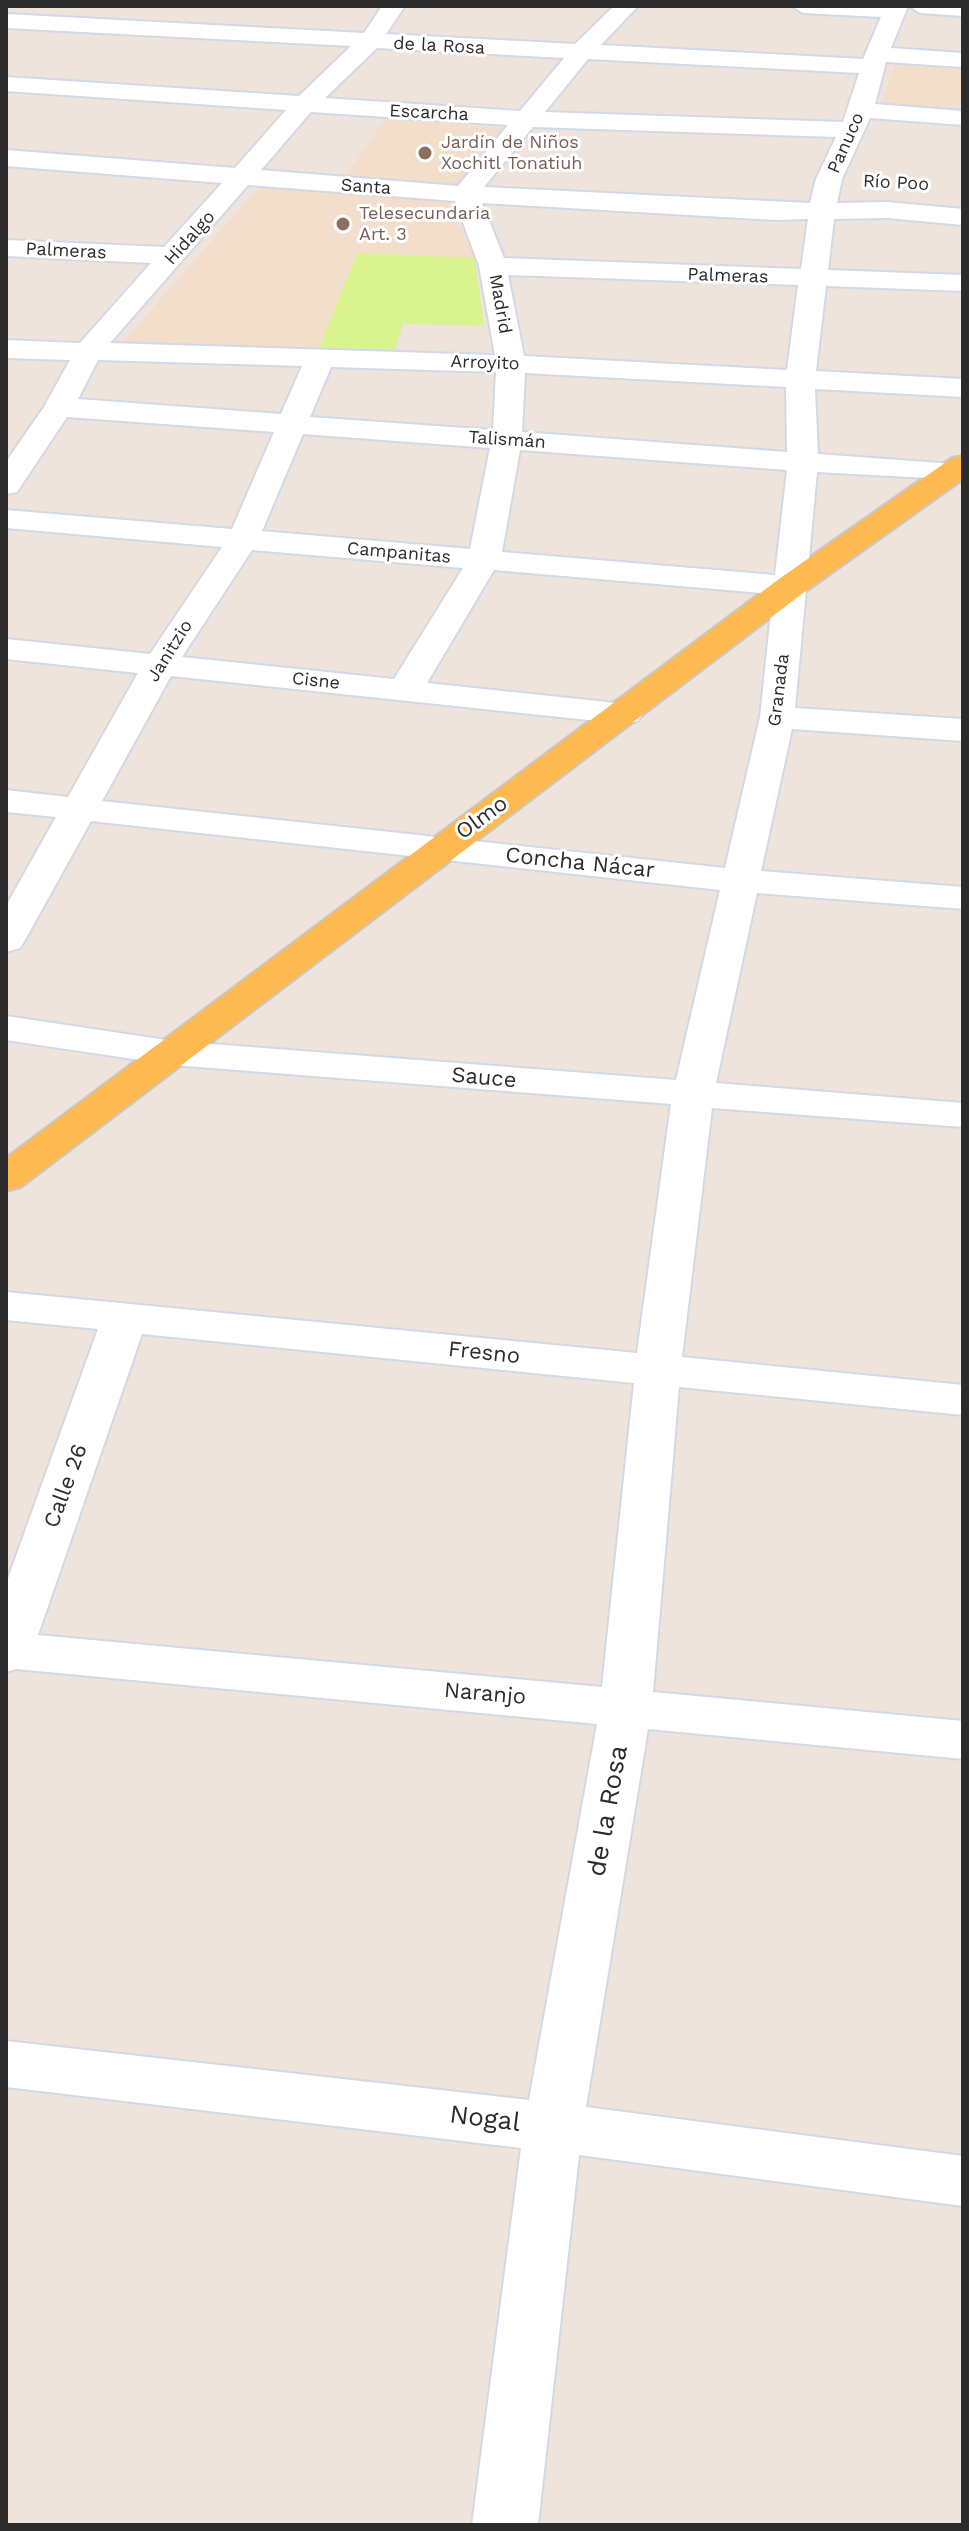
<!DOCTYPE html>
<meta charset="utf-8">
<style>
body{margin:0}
#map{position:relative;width:969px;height:2531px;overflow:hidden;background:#efe4dc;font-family:"Work Sans",sans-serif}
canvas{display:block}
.frame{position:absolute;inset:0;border:8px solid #2b2b2b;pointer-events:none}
</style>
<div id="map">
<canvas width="969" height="2531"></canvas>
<div class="frame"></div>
</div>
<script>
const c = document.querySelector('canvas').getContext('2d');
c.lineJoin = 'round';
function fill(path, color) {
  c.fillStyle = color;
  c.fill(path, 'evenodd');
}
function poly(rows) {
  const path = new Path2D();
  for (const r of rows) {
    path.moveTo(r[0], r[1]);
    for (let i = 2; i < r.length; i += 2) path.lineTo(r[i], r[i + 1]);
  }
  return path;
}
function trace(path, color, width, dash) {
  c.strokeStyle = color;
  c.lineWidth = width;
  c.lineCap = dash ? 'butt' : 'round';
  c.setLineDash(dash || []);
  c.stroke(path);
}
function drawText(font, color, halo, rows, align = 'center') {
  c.font = font + ' "Work Sans",sans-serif';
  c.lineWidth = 6;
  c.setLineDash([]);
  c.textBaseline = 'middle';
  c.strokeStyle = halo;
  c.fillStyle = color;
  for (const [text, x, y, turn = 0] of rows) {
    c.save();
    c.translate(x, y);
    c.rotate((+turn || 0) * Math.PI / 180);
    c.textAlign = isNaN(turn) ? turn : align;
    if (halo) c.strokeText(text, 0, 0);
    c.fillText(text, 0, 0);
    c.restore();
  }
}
fill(poly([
 [896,62,963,67,963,113,880,108],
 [385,119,506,128,463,188,344,178],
 [259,187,449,201,475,258,357,253,319,348,122,343]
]), '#f2deca');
fill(poly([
 [357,253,475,258,484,326,403,324,395,350,319,348]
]), '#d9f38e');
const minor = poly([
 [382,6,405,6,386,34,575,44,614,6,638,6,601,45,863,59,881,17,803,13,792,6,908,6,891,48,963,53,963,67,886,62,875,104,963,111,963,125,870,118,842,179,837,203,887,202,963,209,963,225,887,218,834,219,828,270,963,275,963,291,826,286,816,371,963,379,963,397,815,389,818,454,954,464,963,466,963,480,817,472,795,708,963,719,963,741,792,729,761,871,963,887,963,909,757,893,716,1083,963,1103,963,1127,712,1108,682,1357,963,1385,963,1415,679,1387,653,1692,963,1721,963,1759,648,1729,586,2107,963,2156,963,2206,579,2155,538,2525,472,2525,521,2148,6,2087,6,2041,529,2100,597,1724,16,1669,6,1672,6,1584,98,1329,6,1320,6,1292,637,1353,671,1104,173,1065,6,1040,6,1016,173,1041,676,1080,720,890,91,821,25,940,20,948,6,952,6,906,56,817,6,812,6,790,68,797,138,673,6,659,6,639,150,654,222,547,6,528,6,510,232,529,274,432,67,417,17,492,6,494,6,462,44,407,70,360,6,358,6,340,80,343,151,263,6,256,6,240,164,247,222,183,6,166,6,150,235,168,286,110,6,91,6,77,299,96,351,46,6,28,6,14,364,33,382,6],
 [377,48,564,58,520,111,325,98,377,48],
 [588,59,859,73,843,122,545,112,588,59],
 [311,112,508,125,458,186,261,170,311,112],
 [533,127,836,137,816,179,810,203,484,187,533,127],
 [248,185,455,201,479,266,495,355,110,343,248,185],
 [482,203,775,220,808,219,801,269,504,258,482,203],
 [508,275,798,285,787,370,524,356,508,275],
 [98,360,302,366,281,414,78,399,98,360],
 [331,367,496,372,493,430,310,417,331,367],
 [525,373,786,387,787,452,522,432,525,373],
 [303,434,490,448,470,549,262,531,303,434],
 [520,450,787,470,775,575,502,552,520,450],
 [252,550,463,568,394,679,182,657,252,550],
 [494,570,773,594,760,717,725,868,102,801,171,676,626,724,638,721,643,714,638,707,626,704,427,683,494,570],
 [142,1334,634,1383,602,1687,38,1635,142,1334],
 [909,6,963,6,963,16,920,13,909,6]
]);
const major = poly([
 [963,456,963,479,803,593,21,1187,6,1191,6,1158,779,579,952,458,963,456]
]);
trace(minor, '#d1d9e6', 4);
trace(major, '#c8c8c8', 4);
fill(minor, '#fff');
fill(major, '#ffb951');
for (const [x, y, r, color] of [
 [425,153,8,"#8d6e63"],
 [343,224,8,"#8d6e63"]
]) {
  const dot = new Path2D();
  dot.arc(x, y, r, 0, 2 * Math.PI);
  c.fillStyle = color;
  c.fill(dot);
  trace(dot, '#fff', 3);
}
drawText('18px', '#2b2b2b', '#fff', [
 ["de la Rosa",439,46,3],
 ["Escarcha",429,113,3],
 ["Panuco",846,143,-66],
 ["Río Poo",896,183,3],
 ["Santa",366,187,4],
 ["Hidalgo",190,238,-48],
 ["Palmeras",66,251,3],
 ["Palmeras",728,276,2],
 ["Madrid",500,304,80],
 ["Arroyito",485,363,2],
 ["Talismán",507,440,4],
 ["Campanitas",399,553,5],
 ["Janitzio",170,651,-58],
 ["Cisne",316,681,6],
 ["Granada",779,690,-83]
]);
drawText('18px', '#785e54', '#fff', [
 ["Jardín de Niños",441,143],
 ["Xochitl Tonatiuh",441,164],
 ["Telesecundaria",359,214],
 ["Art. 3",359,235]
], 'left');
drawText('22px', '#2b2b2b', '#fff', [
 ["Olmo",482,818,-36],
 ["Concha Nácar",580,863,6],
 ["Sauce",484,1078,5],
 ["Fresno",484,1353,6],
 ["Calle 26",66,1486,-70],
 ["Naranjo",485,1694,5]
]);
drawText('26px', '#2b2b2b', '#fff', [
 ["de la Rosa",608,1811,-80],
 ["Nogal",485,2119,7]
]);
</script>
